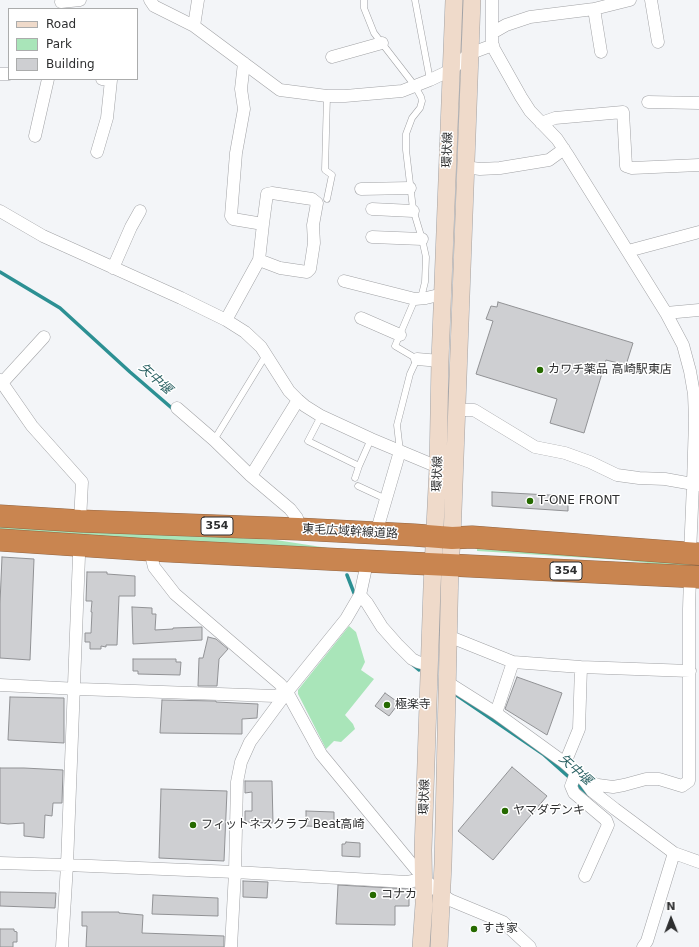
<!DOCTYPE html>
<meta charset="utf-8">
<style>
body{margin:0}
#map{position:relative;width:699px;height:947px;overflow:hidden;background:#f3f5f8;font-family:"DejaVu Sans",sans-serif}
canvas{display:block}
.legend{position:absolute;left:8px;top:8px;width:130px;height:72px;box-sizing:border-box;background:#fff;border:1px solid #abacac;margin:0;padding:5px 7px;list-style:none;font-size:12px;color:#2e2f30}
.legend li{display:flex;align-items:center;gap:8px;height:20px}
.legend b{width:20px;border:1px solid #abacac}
.north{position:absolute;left:651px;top:899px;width:40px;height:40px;-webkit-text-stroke:3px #fff;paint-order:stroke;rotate:359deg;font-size:11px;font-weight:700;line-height:16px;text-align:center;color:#2e2f30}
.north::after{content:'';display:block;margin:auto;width:14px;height:18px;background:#2e2f30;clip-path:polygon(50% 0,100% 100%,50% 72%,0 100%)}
</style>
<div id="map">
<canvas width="699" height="947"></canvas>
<ul class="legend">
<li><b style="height:5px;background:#efdaca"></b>Road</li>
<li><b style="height:11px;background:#a9e5b9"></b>Park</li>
<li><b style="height:11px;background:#cecfd2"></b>Building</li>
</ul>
<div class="north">N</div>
</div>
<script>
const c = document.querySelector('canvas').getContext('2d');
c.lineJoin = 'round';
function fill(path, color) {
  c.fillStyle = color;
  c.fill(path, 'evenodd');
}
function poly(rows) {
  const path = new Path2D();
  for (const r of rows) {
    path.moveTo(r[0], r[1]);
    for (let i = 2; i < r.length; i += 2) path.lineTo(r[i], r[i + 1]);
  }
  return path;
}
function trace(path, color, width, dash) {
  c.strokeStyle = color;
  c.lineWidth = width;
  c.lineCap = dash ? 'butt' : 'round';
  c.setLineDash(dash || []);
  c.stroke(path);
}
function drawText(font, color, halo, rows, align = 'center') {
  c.font = font + ' "DejaVu Sans","Noto Sans JP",sans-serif';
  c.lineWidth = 3;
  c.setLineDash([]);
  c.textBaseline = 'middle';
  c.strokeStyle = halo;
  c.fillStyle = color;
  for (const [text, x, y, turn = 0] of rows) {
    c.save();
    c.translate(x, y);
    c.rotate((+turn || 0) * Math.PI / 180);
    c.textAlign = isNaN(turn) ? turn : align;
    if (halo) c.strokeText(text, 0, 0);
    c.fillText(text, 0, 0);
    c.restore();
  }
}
fill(poly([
 [0,524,276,540,328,548,405,552,0,532],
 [477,549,699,563,699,569,622,560,477,551],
 [349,626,356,632,365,662,361,670,374,679,345,715,353,724,355,729,341,742,334,741,326,749,298,694,298,690]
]), '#a9e5b9');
trace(poly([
 [0,272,60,308,130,372,174,410],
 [347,575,354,593],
 [413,665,419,670],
 [452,692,543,754,571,779],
 [575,783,589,795]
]), '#2c9093', 3.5);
const building = poly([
 [498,302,633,343,626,365,606,360,584,433,550,423,557,399,476,374,493,321,486,319,491,306,497,307,498,302],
 [492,492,568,496,568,511,492,506,492,492],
 [2,557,34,559,30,660,0,658,0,603,2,557],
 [87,572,107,572,107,574,135,576,135,596,119,596,117,645,106,645,106,647,101,646,101,649,90,649,90,642,85,642,85,633,91,633,92,612,91,612,92,601,86,601,87,572],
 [132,607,152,608,152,614,156,614,155,630,173,629,173,628,202,627,202,640,133,644,132,607],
 [208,637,216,639,228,649,219,659,217,686,198,686,199,658,203,658,208,637],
 [133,659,176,659,176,662,181,662,180,675,138,674,138,671,133,671,133,659],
 [517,677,562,693,547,735,505,709,517,677],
 [385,693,399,703,389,716,375,706,385,693],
 [10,697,64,698,64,743,8,740,10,697],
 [162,700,216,701,216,702,258,704,257,718,242,719,242,734,160,733,162,700],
 [512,767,547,796,493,860,458,831,512,767],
 [0,768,24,768,63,770,62,803,53,803,52,816,45,815,44,838,24,836,24,823,8,824,0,823,0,768],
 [245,781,272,781,273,823,245,822,245,811,252,811,252,792,245,793,245,781],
 [161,789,227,791,224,861,159,858,161,789],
 [306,811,334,812,334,827,306,826,306,811],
 [346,842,360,843,360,857,342,856,342,844,345,844,346,842],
 [243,881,268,882,267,898,243,897,243,881],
 [338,885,409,889,409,906,395,906,395,925,336,924,338,885],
 [0,892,56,893,55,908,0,906,0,892],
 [153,895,218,898,218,916,152,914,153,895],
 [82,912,119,912,119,913,143,915,142,933,224,936,224,947,86,947,87,926,82,926,82,912],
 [0,929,14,929,14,931,17,932,17,942,13,942,13,947,0,947,0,929]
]);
fill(building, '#cecfd2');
trace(building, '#919295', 1);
const lane = poly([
 [364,0,364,8,374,33,415,86,421,97,422,101,420,108,412,118,406,134,406,150,413,209,422,239,426,257,425,282,421,298],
 [415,0,430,80],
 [327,199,332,175,325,170,327,96],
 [321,416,308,441,359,466],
 [214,440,266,355],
 [400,451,397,425,410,374,417,359,395,346,415,299],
 [355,478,359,466,371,439],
 [358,486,386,499]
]);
const street = poly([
 [150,0,154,6,194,26,280,90,327,96,345,96,402,91,430,80,451,70,469,54,493,45],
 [492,0,492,43,494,49,521,97,530,111,557,139,567,154,666,313,683,345,690,371,694,394,695,420,693,484,690,554],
 [651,0,658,42],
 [61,2,80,0],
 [594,9,601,52],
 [194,26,198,0],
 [492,33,506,25,530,17,594,9,630,0],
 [332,57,382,43],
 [0,74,9,74],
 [648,102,699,103],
 [541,123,555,118,623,112,626,166,632,168,699,165],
 [35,136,48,79],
 [97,152,107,118,111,80,102,79],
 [465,167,480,169,500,168,549,160,564,149],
 [361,189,410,188],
 [372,209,413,211],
 [0,211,43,236,181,298,226,320,245,332,261,347,289,391,298,400,305,406,321,416,371,439,438,467],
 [372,237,422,239],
 [628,251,699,232],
 [259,260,280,268,307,272,310,269,314,243,313,225,317,203,312,199,272,193,267,194,263,224],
 [113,268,131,227,140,211],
 [344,281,415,299,426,298,443,294],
 [666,313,699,310],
 [361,318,400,335],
 [226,320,259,260,263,224,233,219,231,216,236,153,244,109,241,89,244,63],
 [417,359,440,361],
 [0,380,32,426,82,482,80,521],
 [2,383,44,337],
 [177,408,214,440,251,476,290,509,297,518,298,522,298,529],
 [456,410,474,410,535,447,565,453,590,462,617,475,639,478,665,479,699,485],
 [251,476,298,400],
 [378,533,379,523,400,451],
 [151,550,152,559,154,567,175,594,280,684,287,692,321,754,424,879,441,894,450,900,503,922,530,947],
 [360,595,367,603,382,627,397,644,412,659,418,662,429,665],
 [448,636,513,662,581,667,690,671],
 [447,682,496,713,565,763,584,780,592,791,615,809,674,853,699,862],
 [0,685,79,689,275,696,287,692],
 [496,713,513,662],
 [565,763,579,729,581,667],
 [576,773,571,786,574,793,606,820,608,825,585,876],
 [584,780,598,785,613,787,624,785,646,779,659,779,682,786,689,781,689,609,690,577],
 [0,863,67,865,235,872,407,882,424,879],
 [62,947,67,865,79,556,78,544],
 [231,947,235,872,237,782,241,762,250,742,287,692,346,619,360,595,365,572,366,561],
 [643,947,647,941,674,853]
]);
const secondary = poly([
 [421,947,424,904,423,850,432,587,438,467,440,361,454,0],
 [439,947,443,864,450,566,452,538,472,0]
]);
const highway = poly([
 [0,516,80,521,298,529,414,535,452,538,472,537,699,554],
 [0,540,151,550,366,561,699,577]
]);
trace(lane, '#a1a2a5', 7);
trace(street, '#a1a2a5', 13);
trace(secondary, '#a1a2a5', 18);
trace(highway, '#936745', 23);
trace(lane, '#fff', 6);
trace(street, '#fff', 12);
trace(secondary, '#efdaca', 17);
trace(highway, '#c98550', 22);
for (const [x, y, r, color] of [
 [540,370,4,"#266a00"],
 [530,501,4,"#266a00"],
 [387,705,4,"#266a00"],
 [505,811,4,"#266a00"],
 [193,825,4,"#266a00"],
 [373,895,4,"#266a00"],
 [474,929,4,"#266a00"]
]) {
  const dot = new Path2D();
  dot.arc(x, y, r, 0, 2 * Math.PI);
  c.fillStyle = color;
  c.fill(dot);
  trace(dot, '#fff', 1.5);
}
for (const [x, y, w] of [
 [217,526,32],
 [566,571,32]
]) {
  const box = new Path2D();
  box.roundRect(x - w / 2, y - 9, w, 18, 3);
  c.fillStyle = '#fff';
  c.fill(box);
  trace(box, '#2e2f30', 1);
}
drawText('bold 11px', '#2e2f30', null, [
 ["354",217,526],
 ["354",566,571]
]);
drawText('12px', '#2e2f30', '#fff', [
 ["環状線",448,150,-88],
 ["環状線",438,474,-88],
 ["東毛広域幹線道路",350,532,3],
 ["環状線",425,797,-88]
]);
drawText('12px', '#2e2f30', '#fff', [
 ["カワチ薬品 高崎駅東店",548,370],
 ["T-ONE FRONT",538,501],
 ["極楽寺",395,705],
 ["ヤマダデンキ",513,811],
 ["フィットネスクラブ Beat高崎",201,825],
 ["コナカ",381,895],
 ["すき家",482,929]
], 'left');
drawText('italic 13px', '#296062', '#fff', [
 ["矢中堰",155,379,42],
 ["矢中堰",575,770,42]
]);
</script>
